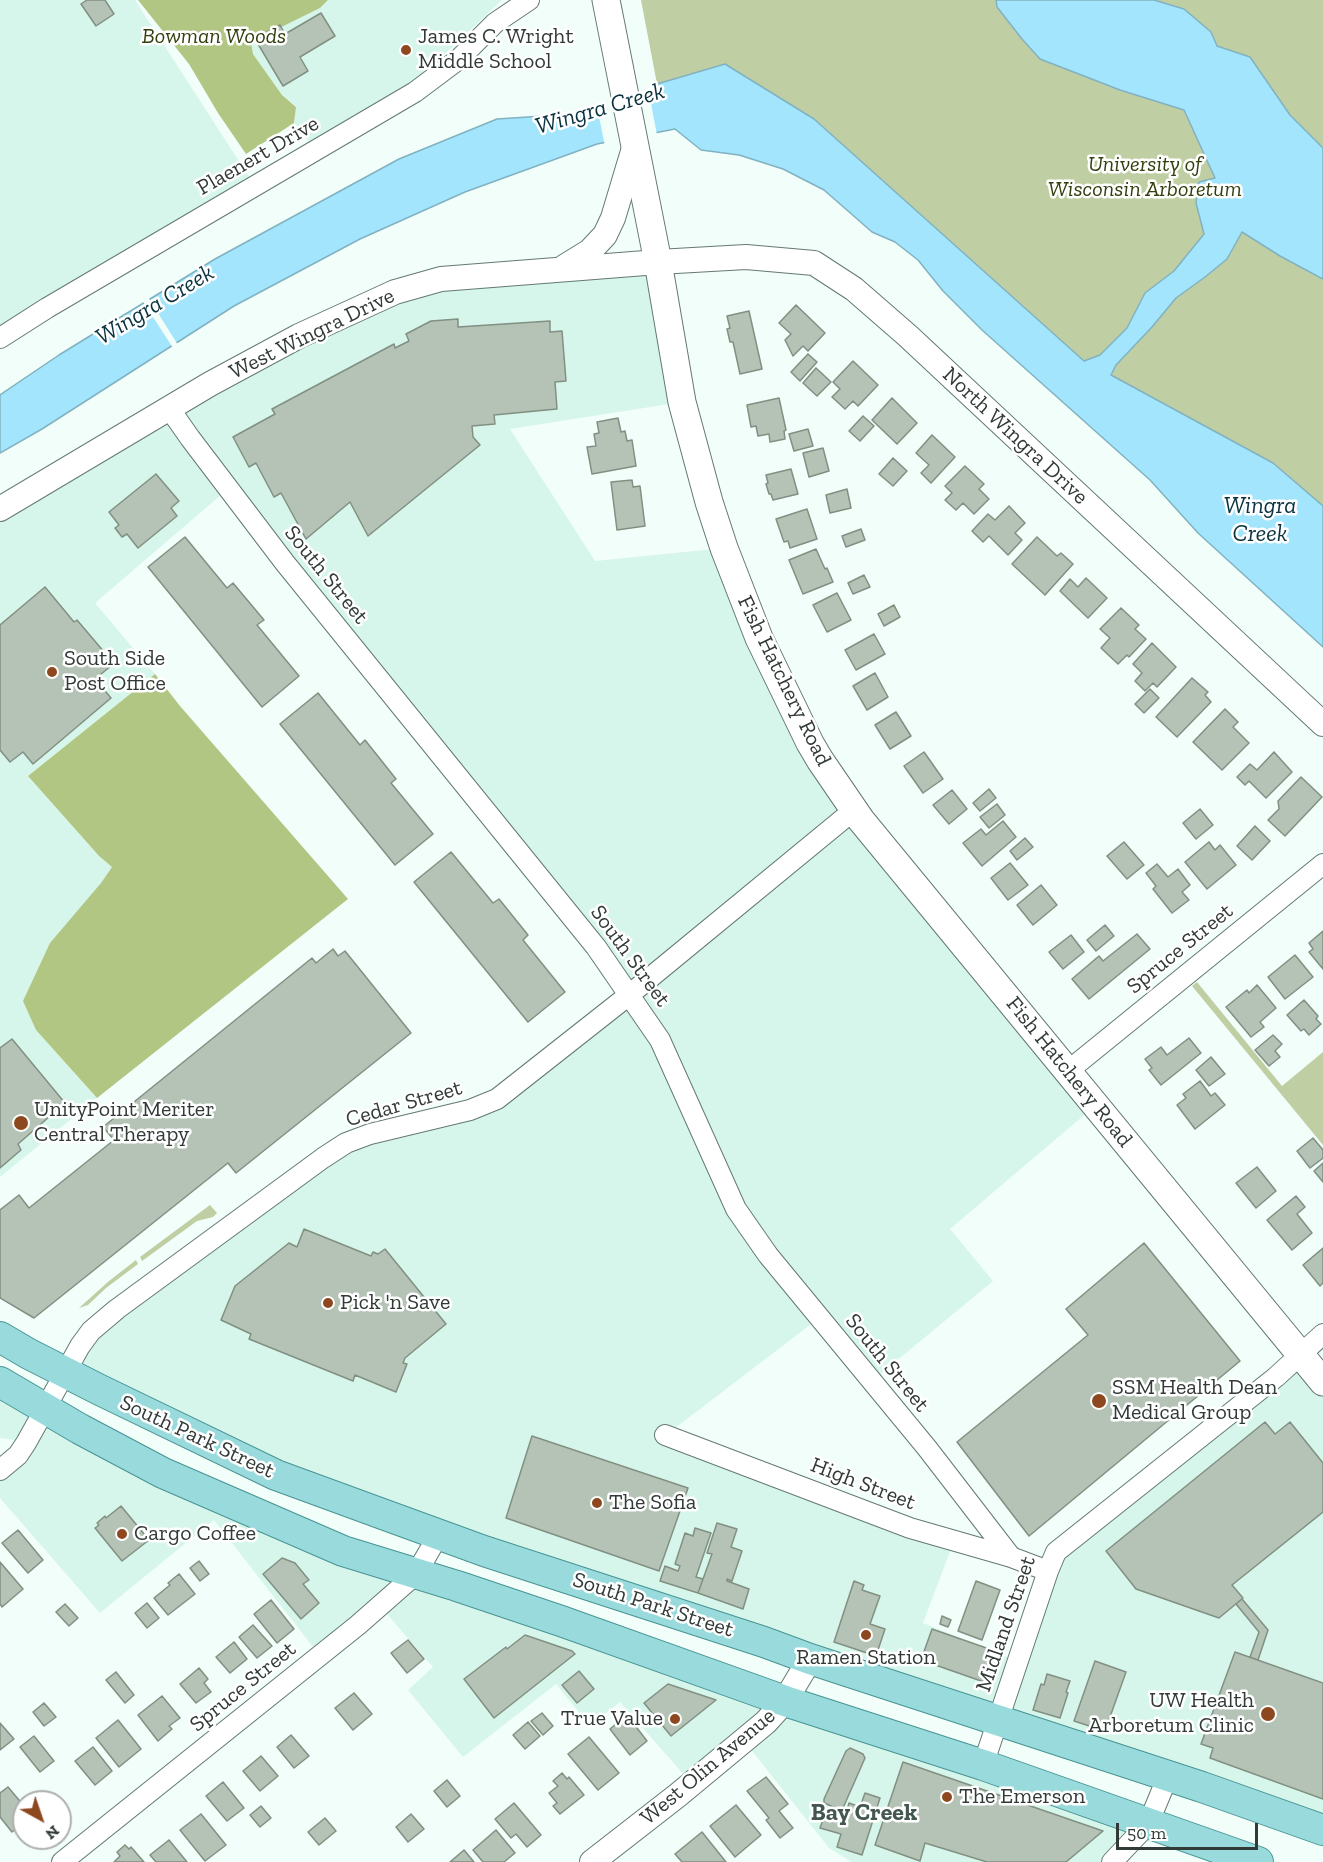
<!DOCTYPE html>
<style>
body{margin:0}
#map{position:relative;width:1323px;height:1862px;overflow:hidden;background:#f1fef9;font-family:"Zilla Slab",serif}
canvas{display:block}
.north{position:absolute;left:12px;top:1790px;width:60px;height:60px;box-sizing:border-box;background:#fff;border:2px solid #adb0af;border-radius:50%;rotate:140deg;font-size:16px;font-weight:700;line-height:24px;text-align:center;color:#313a37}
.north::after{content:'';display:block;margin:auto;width:21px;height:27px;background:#8e4820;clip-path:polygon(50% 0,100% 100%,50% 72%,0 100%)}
.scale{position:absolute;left:1116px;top:1823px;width:142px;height:27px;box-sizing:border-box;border:3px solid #313a37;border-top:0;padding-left:8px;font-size:18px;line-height:21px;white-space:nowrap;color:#313a37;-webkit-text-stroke:4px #fff;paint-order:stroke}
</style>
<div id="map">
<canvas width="1323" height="1862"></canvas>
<div class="north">N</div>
<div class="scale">50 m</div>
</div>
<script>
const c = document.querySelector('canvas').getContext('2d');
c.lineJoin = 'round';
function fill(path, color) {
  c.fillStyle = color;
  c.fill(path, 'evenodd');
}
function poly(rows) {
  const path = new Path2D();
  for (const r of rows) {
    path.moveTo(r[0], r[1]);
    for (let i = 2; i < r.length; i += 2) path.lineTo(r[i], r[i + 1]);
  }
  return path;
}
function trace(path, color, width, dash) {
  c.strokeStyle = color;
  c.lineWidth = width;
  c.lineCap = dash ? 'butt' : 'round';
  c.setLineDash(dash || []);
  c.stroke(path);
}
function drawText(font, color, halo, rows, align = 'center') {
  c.font = font + ' "Zilla Slab",serif';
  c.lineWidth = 5;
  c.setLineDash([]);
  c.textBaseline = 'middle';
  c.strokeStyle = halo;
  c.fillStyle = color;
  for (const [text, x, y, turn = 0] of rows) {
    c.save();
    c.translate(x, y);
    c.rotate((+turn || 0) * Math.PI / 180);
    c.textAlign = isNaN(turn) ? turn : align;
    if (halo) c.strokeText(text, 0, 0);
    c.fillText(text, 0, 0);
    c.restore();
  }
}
fill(poly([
 [0,0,135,0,255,186,0,338],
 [328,0,502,0,428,70,392,97,311,144,294,123,296,106,282,95,253,54,251,41,320,8],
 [658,262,682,402,510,429,595,561,724,548,810,743,1096,1105,950,1229,993,1281,872,1381,819,1318,666,1435,954,1541,923,1623,1018,1661,1048,1571,1301,1354,1323,1382,1323,1830,484,1551,64,1372,75,1353,323,1158,470,1110,628,995,228,489,95,603,155,674,28,776,99,856,112,867,101,883,36,1030,97,1098,0,1177,0,509,395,292],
 [0,1382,163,1473,1148,1824,1112,1862,852,1862,829,1848,745,1742,692,1784,620,1702,590,1726,556,1684,463,1757,408,1690,433,1667,380,1606,320,1656,214,1520,100,1613,0,1498,0,1478,20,1441,0,1438]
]), '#d7f6eb');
fill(poly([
 [641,0,1323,0,1323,506,1273,463,1084,361,814,119,725,64,657,84],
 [1197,982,1282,1086,1323,1052,1323,1145,1192,986],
 [210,1205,217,1213,213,1217,197,1221,142,1261,140,1257],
 [136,1260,138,1264,106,1288,88,1305,79,1308,109,1281]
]), '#c0cea3');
fill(poly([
 [138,0,328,0,320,8,251,42,253,54,282,95,296,107,294,123,246,154,218,113,189,64],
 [155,674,180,706,348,899,97,1098,36,1030,23,1001,50,943,101,883,112,867,99,856,28,776]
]), '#b2c683');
const water = poly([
 [996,0,1154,0,1184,9,1211,32,1217,46,1250,57,1290,115,1323,148,1323,279,1280,256,1242,232,1227,259,1205,277,1176,298,1152,327,1116,365,1111,375,1273,463,1323,506,1323,647,1198,533,1150,480,982,330,943,291,918,260,895,242,872,232,824,190,783,169,739,155,701,150,675,129,597,144,465,192,360,239,234,306,42,429,0,453,0,395,59,355,215,259,399,159,497,119,590,113,651,95,657,84,725,64,814,119,1084,361,1100,355,1127,328,1145,293,1174,271,1204,234,1196,203,1199,182,1215,178,1184,110,1120,90,1040,59,1022,39,997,7,996,0]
]);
fill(water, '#a3e5fc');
trace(water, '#81b2c1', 1.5);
fill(poly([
 [649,93,657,135,605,146,597,107],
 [148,297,178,345,173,348,142,300]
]), '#f1fef9');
const building = poly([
 [87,0,105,0,114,14,96,26,81,4,87,0],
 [321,13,335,36,300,57,308,71,283,86,255,39,280,25,285,34,321,13],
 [796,305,825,333,808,351,803,346,793,356,785,340,791,334,779,323,796,305],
 [749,311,762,369,740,374,733,342,730,342,727,329,730,328,727,316,749,311],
 [458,319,458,327,550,321,550,332,562,331,566,381,555,382,557,409,494,415,495,424,472,426,473,437,480,445,368,536,350,502,306,539,281,493,274,497,256,463,249,467,233,437,275,414,272,409,394,344,395,348,409,341,406,334,431,321,458,319],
 [808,354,817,362,800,381,791,372,808,354],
 [853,361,878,385,858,406,853,401,845,409,832,397,840,389,833,382,853,361],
 [816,368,831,382,817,396,803,383,816,368],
 [779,398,786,430,784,431,785,439,770,442,769,434,758,436,756,426,751,427,747,405,779,398],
 [892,398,917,423,897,444,872,420,892,398],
 [863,416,874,426,860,441,849,431,863,416],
 [618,418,621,432,625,431,627,441,632,440,636,466,592,474,587,447,596,446,594,434,599,433,597,422,618,418],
 [808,429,813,446,794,451,789,434,808,429],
 [932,435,955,457,931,483,921,473,929,465,916,453,932,435],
 [823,448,829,471,809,477,803,453,823,448],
 [893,458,907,471,893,486,879,474,893,458],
 [965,466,984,484,979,489,989,499,974,514,963,503,956,510,945,500,952,493,945,486,965,466],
 [791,469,798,494,773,500,771,494,769,494,766,484,768,483,766,475,791,469],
 [156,474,179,501,171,508,177,516,138,548,127,534,122,537,115,528,119,525,109,512,156,474],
 [632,480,633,487,640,486,645,526,617,530,611,482,632,480],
 [847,489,851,508,830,513,826,495,847,489],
 [1009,506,1025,523,1015,533,1022,540,1008,555,989,536,983,542,972,531,988,514,995,520,1009,506],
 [807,509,817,539,790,548,788,541,784,542,776,519,807,509],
 [861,529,865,540,846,547,842,536,861,529],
 [185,537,227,588,233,583,264,620,257,625,299,676,262,707,148,567,185,537],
 [1037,537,1057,556,1061,553,1073,564,1045,595,1012,564,1037,537],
 [816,549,825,569,827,568,833,582,803,594,789,560,816,549],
 [864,575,870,587,853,594,848,583,864,575],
 [1086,578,1107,598,1088,618,1060,591,1070,579,1078,587,1086,578],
 [45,587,74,622,77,620,105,653,103,655,111,666,95,679,111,698,33,764,23,752,10,762,0,750,0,625,45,587],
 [837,593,851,620,827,632,813,605,837,593],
 [894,605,900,617,884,626,878,614,894,605],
 [1121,608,1139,625,1135,629,1146,639,1129,657,1127,655,1118,664,1101,648,1110,638,1100,629,1121,608],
 [874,634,885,654,856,670,845,650,874,634],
 [1152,643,1176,667,1157,687,1153,683,1145,691,1135,681,1142,673,1133,664,1152,643],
 [875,673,888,697,867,710,853,686,875,673],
 [1192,678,1208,692,1205,695,1211,702,1177,737,1156,717,1192,678],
 [1150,689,1159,698,1144,713,1135,704,1150,689],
 [318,693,360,745,365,740,396,779,391,783,433,834,395,865,280,724,318,693],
 [1225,709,1238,722,1233,727,1249,743,1222,770,1193,742,1225,709],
 [896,712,911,736,890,749,875,725,896,712],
 [924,752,943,779,923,793,904,766,924,752],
 [1274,752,1292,772,1266,798,1249,781,1245,785,1237,777,1250,764,1257,770,1274,752],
 [1301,777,1322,797,1285,836,1268,820,1279,809,1278,801,1301,777],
 [989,789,996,798,980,811,973,803,989,789],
 [952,790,967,809,949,824,933,805,952,790],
 [997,804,1005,815,989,828,980,817,997,804],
 [1200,809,1213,825,1196,839,1183,823,1200,809],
 [1003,821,1016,837,982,866,963,843,981,829,986,835,1003,821],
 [1255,826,1270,841,1252,860,1237,846,1255,826],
 [1025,838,1033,847,1017,860,1010,851,1025,838],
 [1124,842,1144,865,1127,879,1107,856,1124,842],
 [1209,842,1215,850,1220,845,1236,865,1207,889,1185,862,1209,842],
 [451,852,493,903,499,899,528,935,523,940,565,992,528,1022,414,882,451,852],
 [1010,863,1028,885,1008,900,991,878,1010,863],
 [1157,864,1168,877,1178,869,1190,885,1182,892,1189,900,1172,913,1153,889,1156,886,1146,873,1157,864],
 [1041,885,1057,905,1033,925,1017,905,1041,885],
 [1105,925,1114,936,1096,951,1087,940,1105,925],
 [1323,931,1323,969,1309,952,1313,949,1309,943,1323,931],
 [1137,934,1150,949,1089,999,1072,979,1099,956,1103,961,1137,934],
 [1071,935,1084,952,1063,969,1049,952,1071,935],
 [333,949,338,956,345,951,411,1033,236,1173,228,1163,34,1318,0,1298,0,1210,19,1195,29,1208,114,1140,103,1127,312,958,316,963,333,949],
 [1295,955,1313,977,1285,999,1268,977,1295,955],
 [1257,985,1276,1008,1260,1022,1264,1027,1251,1037,1226,1007,1247,990,1249,993,1257,985],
 [1304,1000,1318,1016,1316,1019,1321,1024,1309,1035,1304,1029,1301,1031,1287,1015,1304,1000],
 [1273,1035,1282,1044,1275,1051,1280,1057,1269,1066,1255,1050,1273,1035],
 [1189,1038,1201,1053,1161,1085,1149,1070,1152,1068,1145,1059,1161,1047,1167,1055,1189,1038],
 [12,1039,65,1103,18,1144,21,1150,0,1168,0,1048,12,1039],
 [1211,1057,1225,1074,1209,1086,1196,1070,1211,1057],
 [1200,1081,1211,1096,1215,1093,1225,1105,1195,1129,1177,1105,1186,1098,1183,1094,1200,1081],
 [1313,1138,1323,1150,1323,1158,1310,1168,1297,1151,1313,1138],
 [1323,1163,1323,1182,1314,1171,1323,1163],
 [1257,1167,1276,1191,1256,1208,1236,1183,1257,1167],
 [1296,1196,1305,1207,1297,1214,1312,1233,1292,1250,1267,1220,1296,1196],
 [304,1229,371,1256,373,1252,378,1254,385,1249,446,1324,405,1358,403,1363,407,1364,396,1392,355,1375,353,1381,249,1339,251,1334,221,1320,235,1286,289,1243,297,1247,304,1229],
 [1144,1243,1240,1361,1029,1536,957,1442,1088,1335,1066,1309,1144,1243],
 [1323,1248,1323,1283,1320,1286,1303,1265,1323,1248],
 [1265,1422,1275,1434,1290,1422,1323,1463,1323,1512,1232,1585,1243,1598,1219,1618,1136,1589,1106,1551,1265,1422],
 [532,1436,688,1488,659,1571,506,1518,532,1436],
 [121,1506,149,1540,122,1561,95,1528,99,1525,97,1523,105,1516,106,1518,121,1506],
 [717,1523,737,1529,731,1547,742,1551,732,1581,727,1579,727,1581,749,1589,743,1609,698,1593,712,1554,707,1553,717,1523],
 [695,1528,711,1533,696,1577,703,1579,698,1593,660,1581,665,1566,678,1571,680,1566,675,1564,685,1533,693,1536,695,1528],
 [18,1530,43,1560,28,1573,2,1543,18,1530],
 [282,1558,295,1563,309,1580,303,1584,319,1603,301,1619,263,1574,282,1558],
 [199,1561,209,1574,200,1581,190,1568,199,1561],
 [0,1562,23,1589,2,1607,0,1604,0,1562],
 [179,1574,195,1594,168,1615,154,1598,170,1585,168,1583,179,1574],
 [854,1581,864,1585,862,1590,880,1596,870,1624,885,1629,876,1656,834,1642,854,1581],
 [976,1581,1000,1590,982,1640,958,1631,976,1581],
 [1242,1599,1268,1630,1258,1660,1250,1657,1259,1632,1236,1604,1242,1599],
 [271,1600,294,1629,277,1643,254,1614,271,1600],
 [147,1603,159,1618,147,1628,135,1613,147,1603],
 [65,1604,78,1618,69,1626,56,1612,65,1604],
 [942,1616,951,1620,948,1627,940,1624,942,1616],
 [253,1625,272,1646,257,1658,239,1637,253,1625],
 [932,1629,995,1651,984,1682,921,1660,932,1629],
 [525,1635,572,1651,575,1654,494,1718,464,1679,506,1647,507,1649,525,1635],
 [408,1640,424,1659,407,1673,391,1653,408,1640],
 [234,1642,247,1659,230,1673,216,1657,234,1642],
 [1235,1652,1323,1683,1323,1799,1210,1758,1213,1748,1201,1744,1235,1652],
 [1095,1661,1126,1672,1105,1731,1074,1721,1095,1661],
 [199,1668,208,1679,204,1683,211,1692,196,1703,180,1684,199,1668],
 [579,1671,594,1689,577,1703,562,1685,579,1671],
 [116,1672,134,1695,125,1703,106,1680,116,1672],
 [1047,1674,1070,1681,1066,1692,1068,1693,1060,1718,1033,1710,1041,1684,1044,1685,1047,1674],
 [668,1684,716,1700,671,1736,644,1703,668,1684],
 [354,1693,372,1714,353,1730,335,1708,354,1693],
 [162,1696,180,1718,169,1726,172,1729,158,1741,138,1715,162,1696],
 [44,1703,56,1717,44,1726,33,1712,44,1703],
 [542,1713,553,1726,543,1735,531,1721,542,1713],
 [627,1715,647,1741,630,1755,610,1729,627,1715],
 [118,1720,141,1749,119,1767,96,1738,118,1720],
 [528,1722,540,1736,525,1749,513,1735,528,1722],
 [0,1723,14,1739,0,1750,0,1723],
 [291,1735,309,1756,294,1768,277,1747,291,1735],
 [34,1736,54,1761,40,1772,20,1747,34,1736],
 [589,1737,619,1773,598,1790,568,1754,589,1737],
 [93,1747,112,1771,95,1785,75,1761,93,1747],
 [850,1748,863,1754,865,1758,843,1808,838,1809,824,1803,824,1799,846,1751,850,1748],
 [261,1756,278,1776,260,1791,243,1771,261,1756],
 [903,1762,1103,1831,1066,1862,987,1862,925,1843,920,1861,875,1845,903,1762],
 [562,1773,567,1779,569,1777,584,1795,560,1814,553,1806,557,1803,549,1793,558,1786,553,1781,562,1773],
 [766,1777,788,1804,779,1811,793,1828,780,1838,766,1820,769,1818,747,1791,766,1777],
 [447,1780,460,1796,447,1807,434,1791,447,1780],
 [223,1782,244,1808,227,1821,206,1796,223,1782],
 [8,1787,24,1806,24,1823,12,1832,0,1817,0,1793,8,1787],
 [865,1793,880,1798,862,1855,837,1847,841,1834,820,1828,827,1808,846,1814,849,1803,860,1807,865,1793],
 [514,1803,541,1835,527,1847,516,1834,511,1838,495,1819,514,1803],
 [736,1805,761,1835,735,1857,710,1826,736,1805],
 [261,1806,271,1818,260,1827,250,1815,261,1806],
 [201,1814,226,1845,205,1861,180,1830,201,1814],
 [411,1814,424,1829,408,1842,396,1827,411,1814],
 [325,1818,336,1831,319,1845,308,1832,325,1818],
 [496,1830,515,1853,504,1862,483,1862,473,1850,496,1830],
 [702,1832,726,1862,682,1862,675,1854,702,1832],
 [169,1840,187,1862,156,1862,150,1855,169,1840],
 [125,1845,129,1849,131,1847,144,1862,114,1862,120,1856,117,1852,125,1845],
 [464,1850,474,1862,450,1862,464,1850]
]);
fill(building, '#b4c3b5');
trace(building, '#819082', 1.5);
const minor = poly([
 [0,338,47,308,415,92,459,59,495,23,529,0],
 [169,408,190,438,285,563,596,947,660,1040,736,1209,768,1255,927,1448,1011,1557],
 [1068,1071,1323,864],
 [665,1435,910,1528,1011,1557,1048,1571],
 [0,1470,18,1455,26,1443,80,1346,91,1331,117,1309,323,1158,346,1143,370,1134,470,1110,497,1099,629,995,854,810],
 [983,1765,1048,1571,1056,1552,1276,1377,1323,1334],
 [62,1862,358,1625,416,1574,439,1534],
 [1112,1862,1148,1824,1168,1776]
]);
const tertiary = poly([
 [564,267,590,251,605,235,613,218,634,148],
 [0,509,210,384,299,336,395,292,441,279,658,262,746,257,814,263,854,289,908,336,1323,724],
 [592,1862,678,1795,766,1722,785,1701,810,1659]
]);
const secondary = poly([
 [606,0,658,262,682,402,709,502,724,548,759,638,810,743,820,760,861,820,1323,1382]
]);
const primary = poly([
 [0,1337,29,1354,100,1390,276,1475,377,1512,484,1551,764,1642,810,1659,1202,1787,1323,1830],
 [0,1382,80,1429,163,1473,343,1551,457,1586,561,1621,785,1701,983,1765,1258,1862]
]);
trace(minor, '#647972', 22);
trace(tertiary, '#647972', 26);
trace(secondary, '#647972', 29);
trace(primary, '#489393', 32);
trace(minor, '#fff', 20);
trace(tertiary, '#fff', 24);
trace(secondary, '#fff', 27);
trace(primary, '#99dbdc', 30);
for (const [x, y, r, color] of [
 [406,50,6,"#8e4820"],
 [52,672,6,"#8e4820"],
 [21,1123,8,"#8e4820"],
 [328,1303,6,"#8e4820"],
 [1099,1401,8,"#8e4820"],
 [597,1503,6,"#8e4820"],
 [122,1534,6,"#8e4820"],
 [866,1635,6,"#8e4820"],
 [1268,1714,8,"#8e4820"],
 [675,1719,6,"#8e4820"],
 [947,1797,6,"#8e4820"]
]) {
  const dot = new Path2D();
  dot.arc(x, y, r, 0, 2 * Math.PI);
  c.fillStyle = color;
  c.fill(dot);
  trace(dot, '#fff', 2);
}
drawText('italic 22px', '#333f0d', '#fff', [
 ["Bowman Woods",214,37],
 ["University of",1145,165],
 ["Wisconsin Arboretum",1145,190]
]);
drawText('22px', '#313a37', '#fff', [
 ["James C. Wright",418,37],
 ["Middle School",418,62],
 ["South Side",64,659],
 ["Post Office",64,684],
 ["UnityPoint Meriter",34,1110],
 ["Central Therapy",34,1135],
 ["Pick 'n Save",340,1303],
 ["SSM Health Dean",1112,1388],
 ["Medical Group",1112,1413],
 ["The Sofia",609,1503],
 ["Cargo Coffee",134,1534],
 ["Ramen Station",866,1658,"center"],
 ["UW Health",1254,1701,"right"],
 ["Arboretum Clinic",1254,1726,"right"],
 ["True Value",663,1719,"right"],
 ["The Emerson",959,1797]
], 'left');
drawText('22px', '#313a37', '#fff', [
 ["Plaenert Drive",258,156,-30],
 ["West Wingra Drive",312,334,-26],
 ["North Wingra Drive",1015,436,43],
 ["South Street",326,575,51],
 ["Fish Hatchery Road",784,681,64],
 ["Spruce Street",1180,949,-39],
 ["South Street",630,956,54],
 ["Fish Hatchery Road",1069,1072,51],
 ["Cedar Street",404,1104,-16],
 ["South Street",887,1363,51],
 ["South Park Street",197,1437,25],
 ["High Street",863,1484,21],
 ["South Park Street",653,1605,18],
 ["Midland Street",1006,1624,-71],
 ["Spruce Street",243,1687,-39],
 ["West Olin Avenue",708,1767,-40]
]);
drawText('italic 24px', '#0a333f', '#fff', [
 ["Wingra Creek",600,109,-16],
 ["Wingra Creek",155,305,-31],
 ["Wingra",1260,506],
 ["Creek",1260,534]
]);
drawText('bold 24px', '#435750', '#fff', [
 ["Bay Creek",864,1813]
]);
</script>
